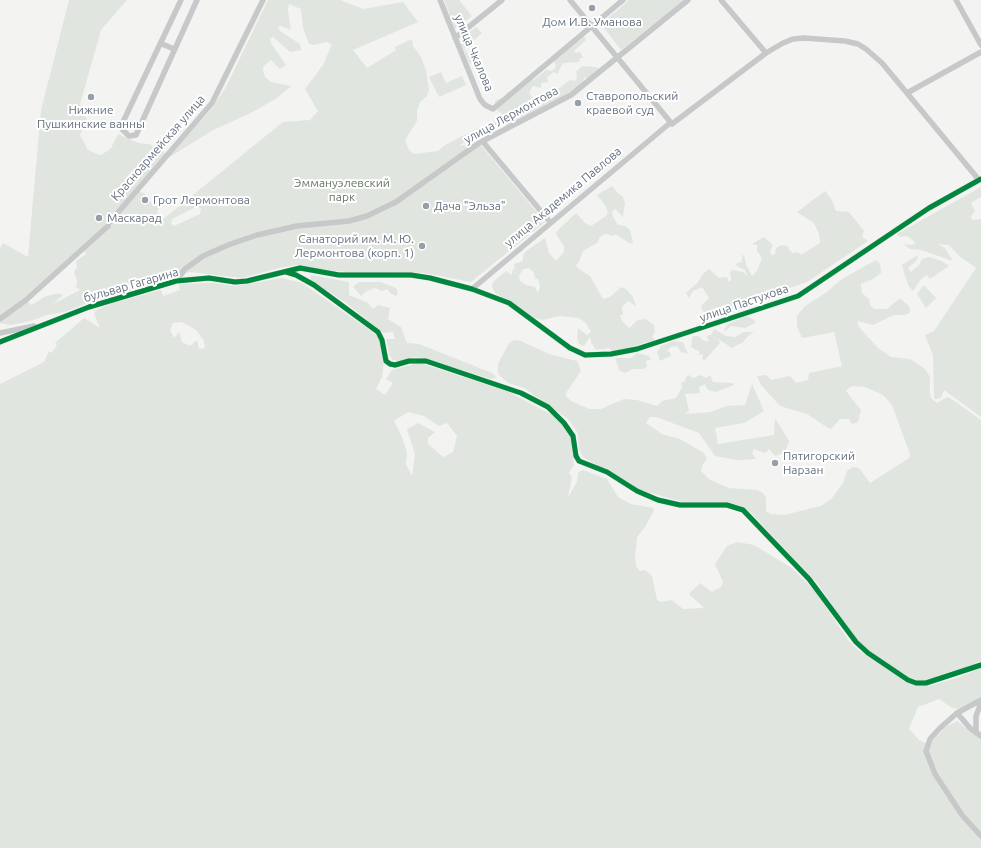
<!DOCTYPE html>
<meta charset="utf-8">
<style>
body{margin:0}
canvas{display:block;background:#f3f3f1}
</style>
<canvas width="981" height="848"></canvas>
<script>
const c = document.querySelector('canvas').getContext('2d');
c.lineJoin = 'round';
function fill(path, color) {
  c.fillStyle = color;
  c.fill(path, 'evenodd');
}
function poly(rows) {
  const path = new Path2D();
  for (const r of rows) {
    path.moveTo(r[0], r[1]);
    for (let i = 2; i < r.length; i += 2) path.lineTo(r[i], r[i + 1]);
  }
  return path;
}
function trace(path, color, width, dash) {
  c.strokeStyle = color;
  c.lineWidth = width;
  c.lineCap = dash ? 'butt' : 'round';
  c.setLineDash(dash || []);
  c.stroke(path);
}
function drawText(font, color, halo, rows, align = 'center') {
  c.font = font + ' Ubuntu,sans-serif';
  c.lineWidth = 4;
  c.setLineDash([]);
  c.textBaseline = 'middle';
  c.strokeStyle = halo;
  c.fillStyle = color;
  for (const [text, x, y, turn = 0] of rows) {
    c.save();
    c.translate(x, y);
    c.rotate((+turn || 0) * Math.PI / 180);
    c.textAlign = isNaN(turn) ? turn : align;
    if (halo) c.strokeText(text, 0, 0);
    c.fillText(text, 0, 0);
    c.restore();
  }
}
fill(poly([
 [69,0,127,0,101,30,80,104,82,108,80,111,87,119,80,135,88,150,99,155,103,154,111,148,118,134,138,143,149,144,164,151,165,154,134,190,144,193,152,204,161,205,157,211,162,220,283,122,310,120,318,111,305,89,323,65,332,44,326,42,314,45,309,44,303,28,301,9,289,4,288,10,291,30,281,26,278,27,280,31,300,44,301,50,290,52,273,37,270,39,271,43,286,65,280,69,271,60,264,66,263,69,265,77,271,82,291,86,277,98,249,114,213,130,168,158,212,108,226,87,268,0,340,0,363,9,403,2,418,22,353,50,367,68,396,50,395,47,412,39,413,46,421,57,426,70,429,90,427,96,420,102,417,111,417,121,405,140,409,150,414,154,438,151,445,145,476,129,495,122,498,125,493,130,483,132,466,141,459,146,479,143,545,222,471,282,424,273,402,272,368,274,327,270,297,265,279,268,242,278,190,272,139,286,133,290,104,296,65,312,47,315,31,321,10,325,0,323,0,248,3,243,28,257,41,110],
 [196,207,201,208,200,214,174,226,171,224,172,219],
 [84,250,86,254,76,261,77,267,74,271,77,281,76,287,80,290,53,304,63,295,58,293,44,297,32,305,25,299,78,251],
 [444,0,459,0,472,16,455,29],
 [629,0,684,0,621,50,601,24],
 [476,27,482,33,464,49,473,60,470,64,461,44,461,39],
 [582,37,585,37,586,40,574,51,576,53,580,52,583,58,580,58,579,62,563,63,557,74,554,72,547,77,548,82,541,83,541,88,533,86,529,93,534,99,548,97,570,80,575,81,577,78,576,72,582,66,596,67,601,69,591,78,584,78,583,84,569,92,567,96,554,103,547,104,529,117,509,126,506,125,507,120,501,121,499,118,502,113,499,112,494,105,496,100,506,97,507,92,511,93,529,78,534,80,546,70,552,71,556,67,554,60],
 [441,72,446,83,462,76,466,85,439,97,429,77],
 [612,186,618,193,623,197,625,203,623,217,615,209,612,212,613,217,618,225,625,226,630,230,633,243,629,243,615,234,614,236,605,234,600,237,597,243,583,251,579,262,576,265,579,269,590,276,603,299,610,297,621,287,626,289,633,297,636,306,628,301,622,307,623,315,620,315,622,321,629,328,638,320,645,319,654,325,655,333,652,336,655,340,613,352,609,348,596,350,591,342,590,337,584,346,579,344,577,338,578,328,587,335,591,332,586,323,579,318,559,316,542,320,532,317,495,293,492,287,493,282,506,271,512,275,512,271,515,269,514,264,523,261,523,255,526,251,545,238,549,253,556,261,564,252,564,246,557,236,556,232,576,213,585,223,591,226,606,216,608,213,605,205,597,195],
 [529,268,534,273,535,279,538,279,540,287,538,293,535,287,526,285,520,281,519,276,523,269],
 [981,187,981,197,971,203,975,211,971,216,972,220,981,219,981,417,944,390,941,398,934,399,933,355,925,335,934,331,976,268,959,256,949,245,938,244,945,248,953,261,921,250,910,249,903,244,915,245,914,241,907,236,900,237,897,234],
 [825,191,832,200,836,211,849,212,864,231,862,237,868,241,807,282,754,300,707,320,701,306,709,298,702,287,693,291,689,298,686,293,698,282,703,274,709,269,719,278,727,277,729,282,731,280,730,272,733,270,743,272,748,277,745,270,736,266,737,263,742,262,742,254,745,258,746,264,752,276,757,271,762,258,757,251,757,245,752,244,764,237,773,245,770,252,772,255,775,254,776,248,782,245,787,246,792,253,798,252,801,255,820,243,819,234,814,223,797,212],
 [918,255,917,260,908,268,911,272,919,265,922,259,929,257,942,261,949,266,930,279,927,275,921,279,913,291,908,285,902,265],
 [876,260,880,264,881,273,873,279,861,284,861,287,862,293,869,299,870,305,874,309,887,309,899,299,902,300,909,306,910,313,904,315,894,315,873,325,857,321,859,327,878,348,891,357,910,359,925,369,930,377,930,393,932,399,937,403,947,397,950,398,981,420,981,661,966,669,928,680,917,680,909,678,870,651,855,638,817,583,752,514,741,506,728,502,683,502,640,490,583,457,579,449,578,433,568,419,524,388,508,383,498,374,498,364,509,343,514,340,521,341,549,354,577,361,581,371,566,393,566,396,571,401,589,409,601,409,624,399,637,400,657,406,662,401,676,398,682,387,681,383,685,381,686,377,689,375,693,378,701,375,706,378,710,375,713,382,733,383,734,385,716,392,708,390,705,384,699,387,700,393,685,394,689,410,686,414,711,412,726,406,745,405,752,384,764,411,744,423,715,428,718,444,774,435,775,418,789,441,785,452,775,456,769,449,765,453,754,449,752,453,756,459,737,460,715,456,699,433,656,417,650,417,646,423,662,434,680,439,704,453,707,459,703,464,701,471,710,480,729,488,757,490,763,493,766,498,766,511,771,514,784,515,821,506,832,498,843,483,847,471,853,467,859,468,870,483,909,458,910,454,892,405,883,395,865,387,851,386,846,391,861,410,858,422,852,424,849,419,840,419,831,429,828,428,807,414,780,406,761,385,757,376,766,375,771,380,790,376,796,383,808,380,809,373,842,366,834,332,802,338,797,326,797,316,805,306,827,292,842,279],
 [311,275,349,282,349,295,368,303,373,309,378,305,390,308,388,319,401,327,407,343,419,344,492,373,497,377,491,379,423,358,414,357,401,361,393,360,390,356,386,339,395,339,393,332,383,333,345,302,310,280],
 [282,278,302,283,375,334,380,341,384,361,382,377,376,389,385,395,393,383,386,379,392,370,415,364,423,364,507,391,552,415,570,434,574,465,569,473,572,477,568,497,577,482,578,472,583,470,607,479,618,497,631,504,653,508,654,511,645,527,637,537,635,557,636,566,640,571,645,570,652,576,657,600,661,602,672,600,683,609,704,608,689,594,700,583,712,592,721,587,723,582,715,564,727,546,737,542,754,545,792,568,816,592,848,640,858,650,905,681,915,686,928,686,957,678,981,668,981,697,960,709,952,708,939,699,918,707,909,729,919,740,925,743,933,740,946,727,957,721,981,739,981,848,0,848,0,384,44,362,49,351,51,353,57,346,55,343,84,318,100,328,94,314,96,310,113,303,161,290,163,296,180,290,179,284,214,283,235,286],
 [182,322,196,330,204,341,205,348,199,349,197,340,190,346,182,342,179,332,174,338,170,330,173,323],
 [408,412,424,416,439,426,447,423,457,436,453,452,443,457,428,444,428,438,435,432,418,423,407,429,415,454,412,476,406,464,407,453,402,437,394,421],
 [359,282,381,282,396,288,398,293,396,296,391,294,387,289,382,291,375,288,367,291,361,296,353,287],
 [924,285,936,298,926,308,917,294],
 [746,316,755,320,755,323,745,328,731,326,725,331,724,330,728,324],
 [714,329,726,336,735,337,744,332,754,332,749,335,743,342,732,348,718,339,720,343,705,360,702,359,703,354,698,355,700,352,691,347,692,338,694,336,698,336,703,340,709,342,707,336,712,334],
 [673,341,683,342,688,354,681,352,677,346,671,347,667,351,670,352,671,356,660,361,657,352,661,346],
 [637,353,649,356,651,360,646,361,647,367,643,369,633,369,625,373,619,370,615,358,631,358]
]), '#e1e5df');
trace(poly([
 [181,0,122,124,122,129,129,136,136,135,197,0],
 [440,0,480,99,485,105,493,109,623,0],
 [570,0,672,124,766,53,783,43,793,39,804,38,845,41,858,44,866,49,882,63,979,180],
 [721,0,766,53],
 [956,0,981,45],
 [455,38,502,0],
 [162,44,174,49],
 [907,93,981,52],
 [483,142,550,222],
 [109,223,212,103,263,0],
 [287,272,296,275,314,285,378,332,382,340,386,361,390,364,395,365,409,361,426,361,521,393,548,407,564,423,573,436,576,456,579,461,607,472,637,491,658,500,680,505,727,505,743,510,809,579,856,642,868,653,908,680,916,683,926,683,981,665],
 [176,281,185,269,203,256,228,245,257,235,297,226,349,221,367,216,396,202,479,143,571,95,688,0],
 [472,289,670,123],
 [0,319,26,300,108,226],
 [0,333,34,326],
 [0,342,89,307,176,281,209,278,235,282,247,281,300,268,339,275,411,275,430,278,472,289,509,303,570,348,585,355,611,354,637,349,798,296,929,208,981,179],
 [981,700,957,713,939,729,930,739,926,751,935,774,962,815,981,836],
 [957,713,970,728,981,736],
 [976,732,976,716,981,703]
]), '#c7c8c9', 5.5);
trace(poly([
 [286,272,296,275,314,285,378,332,382,340,386,361,390,364,395,365,409,361,426,361,521,393,548,407,564,423,573,436,576,456,579,461,607,472,637,491,658,500,680,505,727,505,743,510,809,579,856,642,868,653,908,680,916,683,926,683,981,665],
 [0,342,89,307,176,281,209,278,235,282,247,281,300,268,339,275,411,275,430,278,472,289,509,303,570,348,585,355,611,354,637,349,798,296,929,208,981,179]
]), '#00873e', 5);
for (const [x, y, r, color] of [
 [592,8,4,"#979fa8"],
 [91,97,4,"#979fa8"],
 [578,103,4,"#979fa8"],
 [145,200,4,"#979fa8"],
 [426,206,4,"#979fa8"],
 [99,218,4,"#979fa8"],
 [422,246,4,"#979fa8"],
 [775,463,4,"#979fa8"]
]) {
  const dot = new Path2D();
  dot.arc(x, y, r, 0, 2 * Math.PI);
  c.fillStyle = color;
  c.fill(dot);
  trace(dot, '#fff', 1.5);
}
drawText('12px', '#657280', '#fff', [
 ["Дом И.В. Уманова",592,22,"center"],
 ["Ставропольский",586,96],
 ["краевой суд",586,110],
 ["Нижние",91,110,"center"],
 ["Пушкинские ванны",91,124,"center"],
 ["Грот Лермонтова",153,200],
 ["Дача \"Эльза\"",434,206],
 ["Маскарад",107,218],
 ["Санаторий им. М. Ю.",414,239,"right"],
 ["Лермонтова (корп. 1)",414,253,"right"],
 ["Пятигорский",783,456],
 ["Нарзан",783,470]
], 'left');
drawText('12px', '#657280', '#fff', [
 ["улица Чкалова",474,53,67],
 ["улица Лермонтова",511,115,-29],
 ["Красноармейская улица",158,148,-49],
 ["улица Академика Павлова",563,197,-40],
 ["бульвар Гагарина",131,285,-16],
 ["улица Пастухова",744,303,-19]
]);
drawText('12px', '#667863', '#fff', [
 ["Эммануэлевский",342,183],
 ["парк",342,197]
]);
</script>
